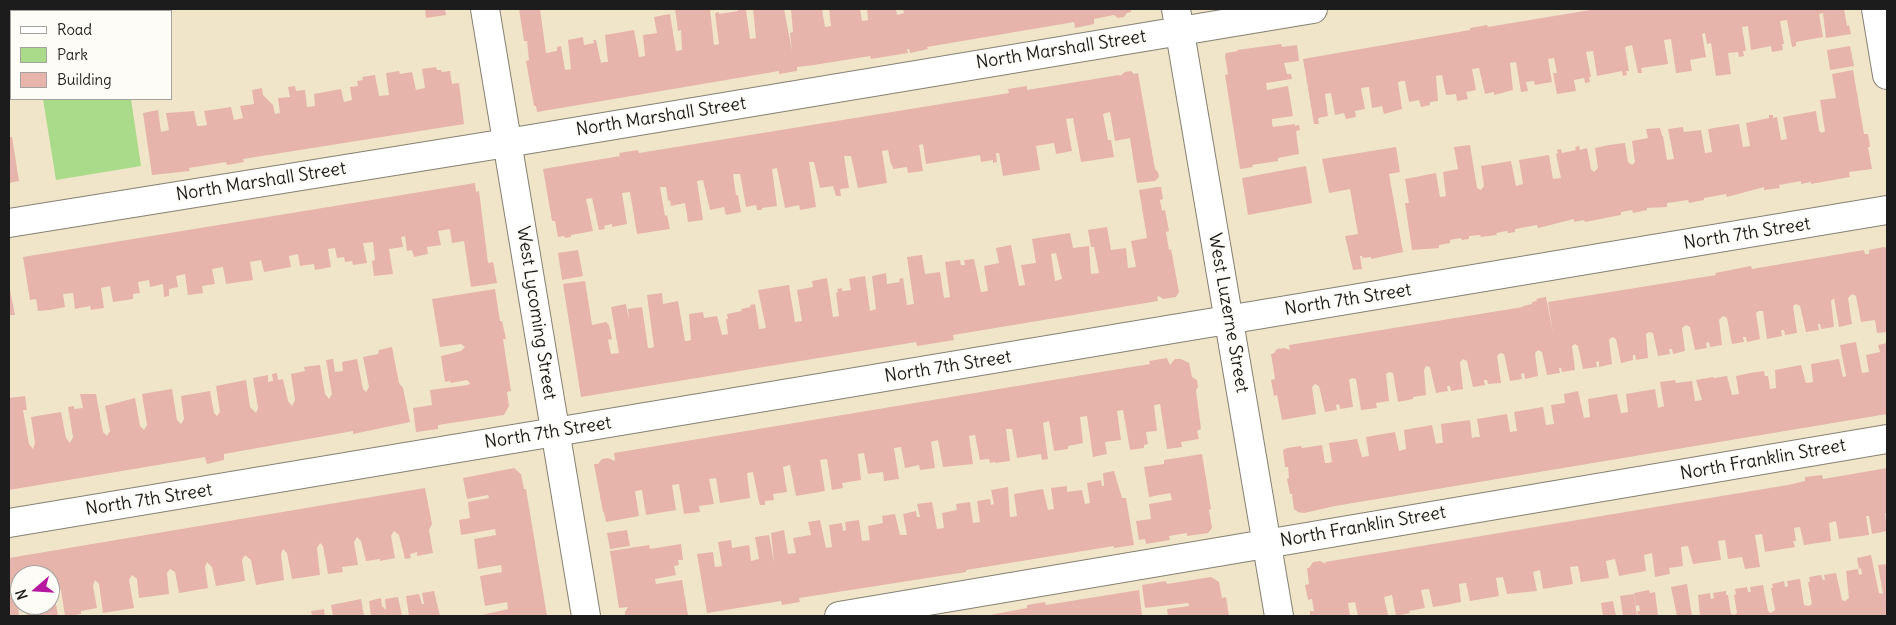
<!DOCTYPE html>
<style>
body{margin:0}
#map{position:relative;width:1896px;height:625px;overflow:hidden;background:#f0e5c9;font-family:Delius,sans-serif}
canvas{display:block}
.frame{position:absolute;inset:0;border:10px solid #1c1c1c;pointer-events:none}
.legend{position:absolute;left:10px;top:10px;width:162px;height:90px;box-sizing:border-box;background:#fdfcf7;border:1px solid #a3a29f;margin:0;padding:6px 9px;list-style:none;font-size:15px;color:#1c1c1c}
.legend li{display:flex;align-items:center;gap:10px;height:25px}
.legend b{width:25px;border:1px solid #a3a29f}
.north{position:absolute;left:10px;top:565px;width:50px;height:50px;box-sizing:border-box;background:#fdfcf7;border:1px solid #a3a29f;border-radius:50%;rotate:251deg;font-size:14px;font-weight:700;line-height:20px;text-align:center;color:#1c1c1c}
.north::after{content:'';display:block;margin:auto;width:18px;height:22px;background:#b5179e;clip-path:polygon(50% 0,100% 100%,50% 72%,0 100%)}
</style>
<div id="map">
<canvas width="1896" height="625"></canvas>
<div class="frame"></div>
<ul class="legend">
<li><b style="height:6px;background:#fff"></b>Road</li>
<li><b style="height:14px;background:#a9db8a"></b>Park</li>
<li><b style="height:14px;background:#e7b4ac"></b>Building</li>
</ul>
<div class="north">N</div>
</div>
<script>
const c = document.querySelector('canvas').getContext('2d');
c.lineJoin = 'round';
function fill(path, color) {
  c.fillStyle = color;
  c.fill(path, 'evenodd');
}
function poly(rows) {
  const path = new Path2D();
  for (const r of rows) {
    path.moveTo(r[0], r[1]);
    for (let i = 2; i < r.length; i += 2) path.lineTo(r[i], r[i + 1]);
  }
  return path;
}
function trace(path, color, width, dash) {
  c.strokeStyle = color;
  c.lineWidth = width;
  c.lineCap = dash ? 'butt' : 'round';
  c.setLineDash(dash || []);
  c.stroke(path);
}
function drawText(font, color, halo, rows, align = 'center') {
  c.font = font + ' Delius,sans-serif';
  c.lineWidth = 4.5;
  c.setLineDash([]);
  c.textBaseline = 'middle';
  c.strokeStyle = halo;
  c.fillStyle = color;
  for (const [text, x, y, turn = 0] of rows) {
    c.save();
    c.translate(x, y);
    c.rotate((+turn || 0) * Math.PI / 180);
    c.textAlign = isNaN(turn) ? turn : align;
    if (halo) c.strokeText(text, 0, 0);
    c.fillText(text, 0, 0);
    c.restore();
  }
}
fill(poly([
 [43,99,131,99,141,166,56,180]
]), '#a9db8a');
fill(poly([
 [148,9,177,9,177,10,148,11],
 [425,9,445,9,446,15,426,18],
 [519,9,540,9,546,53,557,51,557,47,561,46,565,70,571,69,568,40,583,37,584,45,594,43,593,40,596,40,601,63,605,62,608,62,605,35,634,30,639,57,645,56,643,35,657,33,654,17,670,14,676,51,682,50,681,30,678,31,675,9,710,9,714,45,719,44,715,13,719,12,719,14,738,11,738,9,746,10,750,39,756,38,753,9,784,9,792,51,790,33,793,32,791,9,822,9,825,27,831,26,829,9,860,9,862,21,868,20,867,9,896,9,897,15,904,13,903,9,1131,9,1131,12,1127,13,1124,17,1118,18,1114,15,1094,19,1094,24,1075,28,1074,22,927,47,928,49,910,53,909,49,907,49,908,53,871,59,870,56,814,65,797,67,797,71,779,74,779,71,537,112,536,106,534,106,526,61,529,60,527,41,524,41],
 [1596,9,1844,9,1847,26,1849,25,1851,34,1826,38,1823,13,1819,14,1823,37,1796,42,1796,46,1792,47,1787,20,1780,21,1784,44,1782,44,1783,50,1772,52,1771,46,1751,50,1748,26,1742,27,1746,51,1743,51,1744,56,1739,57,1738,52,1728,53,1731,74,1716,76,1711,43,1707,44,1705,33,1702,34,1706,57,1690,60,1692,71,1676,73,1671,39,1664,40,1668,64,1641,68,1642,73,1638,73,1632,45,1625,47,1629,71,1626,71,1627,75,1623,76,1622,71,1597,76,1593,51,1586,52,1591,77,1589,77,1590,82,1585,83,1584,78,1574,80,1576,91,1557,94,1553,73,1557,73,1554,58,1548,59,1552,82,1535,85,1534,81,1526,82,1528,91,1521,92,1516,62,1510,63,1513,90,1494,95,1494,92,1485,94,1479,68,1472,69,1476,90,1466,92,1468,99,1457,101,1456,94,1446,95,1442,75,1436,76,1438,101,1430,102,1430,105,1421,107,1419,100,1409,102,1405,81,1402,81,1398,82,1402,109,1384,114,1382,106,1372,108,1369,87,1361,88,1365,109,1355,111,1356,117,1346,119,1344,113,1335,115,1331,93,1325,94,1328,116,1318,118,1319,124,1314,124,1303,59,1470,30,1470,28,1487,25,1488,27],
 [1281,44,1282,47,1297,45,1299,61,1284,63,1287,74,1291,74,1292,79,1266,83,1267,90,1288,86,1293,116,1272,119,1272,124,1273,127,1295,124,1295,126,1299,125,1300,130,1296,131,1299,154,1278,158,1278,161,1252,165,1253,167,1240,169,1225,75,1228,74,1225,56,1226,53,1238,51,1237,50],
 [1850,46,1854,66,1830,70,1827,50],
 [436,67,437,70,441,70,442,72,450,71,452,84,459,83,464,124,243,159,244,162,227,165,226,162,189,168,190,171,152,175,143,113,158,110,161,132,169,130,166,113,194,111,197,126,200,126,207,125,204,111,231,107,234,120,243,118,240,106,254,104,252,90,262,88,263,95,273,105,275,114,280,113,278,98,290,97,288,87,295,86,296,91,305,90,307,107,315,106,314,94,341,89,344,102,352,100,350,87,358,86,357,81,363,80,362,77,375,75,379,96,389,95,386,73,399,71,400,74,412,72,416,90,425,88,422,69],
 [1853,70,1864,134,1868,134,1870,147,1868,147,1872,169,1849,172,1850,177,1811,184,1811,182,1801,184,1801,181,1779,185,1780,188,1764,190,1764,187,1727,197,1726,194,1704,198,1704,200,1689,203,1688,200,1667,203,1667,207,1647,208,1647,210,1633,213,1632,210,1621,212,1621,215,1585,222,1584,220,1574,222,1574,219,1538,228,1537,225,1515,229,1515,232,1508,233,1507,231,1496,233,1497,235,1481,237,1480,235,1469,236,1469,239,1462,240,1461,238,1450,240,1450,243,1439,245,1439,248,1412,250,1405,203,1409,203,1405,179,1436,173,1440,197,1446,196,1443,172,1458,169,1454,147,1470,145,1477,188,1481,190,1484,186,1481,166,1511,161,1516,186,1523,184,1519,160,1549,155,1553,179,1561,178,1556,154,1558,153,1557,150,1561,149,1562,153,1576,150,1575,147,1579,146,1580,150,1587,148,1591,169,1594,172,1598,168,1595,148,1609,145,1625,143,1628,162,1632,165,1635,162,1632,141,1648,138,1646,129,1660,128,1662,136,1663,136,1667,160,1674,159,1668,129,1683,127,1684,132,1701,130,1705,153,1712,152,1708,129,1739,124,1743,147,1750,146,1746,123,1769,118,1769,115,1773,115,1773,118,1777,117,1781,140,1787,139,1783,117,1816,111,1819,131,1822,133,1825,131,1820,100,1836,98,1832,74],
 [1131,71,1134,74,1138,73,1155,169,1158,172,1159,177,1155,181,1137,183,1130,138,1115,141,1110,112,1103,114,1108,140,1111,140,1114,157,1081,162,1073,118,1066,119,1072,151,1056,154,1054,143,1036,146,1040,170,1003,176,999,153,996,153,997,162,993,163,993,160,981,162,980,155,926,164,923,144,919,145,923,171,908,173,907,167,893,169,892,164,891,165,888,150,882,151,887,183,858,188,851,156,844,156,849,188,840,189,841,196,836,196,833,186,820,188,814,162,809,162,816,207,800,210,799,205,785,208,777,168,772,169,777,206,762,208,762,210,757,210,756,205,746,207,740,174,733,174,736,195,738,195,741,212,726,215,724,207,710,210,703,180,697,181,703,220,688,222,685,203,671,206,670,200,668,201,666,187,660,187,665,216,667,215,670,229,637,234,630,192,622,193,627,224,612,227,612,224,604,226,605,229,599,230,592,198,586,199,593,231,571,235,571,237,565,238,564,236,558,237,555,221,552,221,543,169,620,156,619,153,638,150,639,153,1009,93,1008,89,1027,86,1027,90,1119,75,1120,76,1125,72],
 [9,137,12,137,19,181,9,183],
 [1396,147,1400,172,1389,174,1403,252,1371,259,1371,257,1363,258,1362,256,1360,256,1362,269,1353,270,1345,236,1358,234,1350,189,1329,193,1322,159],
 [1306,166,1312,203,1248,215,1242,178],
 [475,183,476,192,479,191,488,263,493,262,497,283,471,287,464,241,452,243,450,229,438,231,441,245,427,247,428,254,414,257,412,250,407,251,405,236,401,237,403,247,389,249,393,274,374,276,372,261,375,260,373,242,363,243,367,263,353,265,352,261,345,262,344,257,337,258,335,248,328,249,331,267,315,270,314,264,300,266,298,254,289,256,291,267,264,272,261,260,250,262,253,280,226,284,223,267,212,269,215,284,202,286,203,293,188,295,185,274,176,276,178,287,169,289,169,296,164,297,163,284,150,287,149,280,138,282,140,293,133,294,133,299,113,302,110,286,101,288,104,308,91,310,90,306,75,309,73,293,63,294,65,307,50,310,38,311,36,299,30,300,23,257],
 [1157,187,1161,187,1163,199,1160,200,1162,211,1165,210,1169,231,1166,232,1169,250,1171,249,1179,292,1176,297,1163,299,1159,296,1157,297,1158,301,953,335,954,340,936,343,917,346,916,342,581,397,563,284,585,281,592,325,606,322,609,325,612,339,608,340,611,354,619,353,611,307,626,304,629,321,628,309,642,307,648,348,651,348,654,347,647,295,662,293,663,304,678,301,685,341,687,341,691,340,689,314,703,312,704,318,717,316,722,335,728,334,726,319,728,319,727,314,742,311,741,309,751,307,750,305,755,304,759,329,766,328,758,290,789,285,795,322,802,321,797,290,813,287,812,281,827,278,833,317,839,316,836,293,838,292,837,289,842,288,842,291,851,290,849,279,865,276,870,311,876,309,872,276,886,273,887,284,900,282,899,279,903,278,907,305,914,304,907,257,922,255,925,274,940,272,944,298,950,297,945,262,960,260,961,265,965,265,964,260,974,259,981,292,988,291,984,266,999,263,996,248,1011,245,1019,286,1025,285,1021,265,1036,263,1032,239,1070,233,1073,248,1089,246,1091,274,1099,273,1094,247,1091,247,1088,230,1107,227,1111,250,1126,248,1128,268,1136,267,1131,241,1147,238,1139,190],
 [1056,253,1062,279,1055,281,1051,254],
 [1884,247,1887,249,1887,332,1877,333,1875,320,1861,322,1856,296,1852,294,1848,298,1852,324,1839,327,1834,298,1831,301,1834,327,1821,329,1820,324,1818,324,1819,330,1806,332,1800,306,1796,304,1793,306,1797,333,1785,335,1784,330,1781,330,1782,336,1767,339,1763,311,1759,311,1756,313,1760,339,1747,342,1746,337,1743,337,1744,342,1732,344,1727,318,1723,316,1719,320,1722,345,1710,347,1709,342,1706,343,1707,348,1695,350,1690,327,1686,325,1682,328,1685,351,1673,354,1672,349,1669,349,1670,354,1658,356,1653,333,1649,332,1646,334,1648,358,1636,360,1635,355,1633,355,1633,360,1621,363,1616,339,1612,337,1609,340,1612,364,1599,367,1599,361,1596,362,1597,367,1583,369,1578,346,1575,344,1572,346,1575,370,1562,372,1561,368,1559,368,1560,373,1547,375,1542,352,1538,350,1535,353,1538,376,1525,379,1524,373,1521,374,1522,379,1510,381,1504,354,1500,353,1497,356,1501,383,1488,384,1487,380,1484,380,1485,385,1473,387,1467,361,1463,359,1460,362,1463,389,1451,391,1450,386,1447,386,1448,391,1436,393,1430,367,1426,366,1424,370,1426,395,1413,397,1413,399,1398,402,1393,373,1389,372,1386,374,1389,401,1376,403,1377,408,1361,410,1356,379,1352,378,1349,380,1353,407,1340,409,1339,404,1336,405,1337,410,1325,412,1319,386,1315,384,1312,387,1316,414,1282,420,1277,395,1274,396,1271,380,1275,379,1271,354,1274,353,1277,349,1285,348,1290,350,1289,345,1523,307,1523,306,1532,304,1532,302,1537,301,1536,299,1546,297,1553,333,1548,302,1716,275,1715,273,1751,266,1752,269,1864,250,1865,254,1869,254,1869,250],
 [578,250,583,276,562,280,558,253],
 [9,285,15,315,9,315],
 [495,289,500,321,502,321,506,339,503,339,511,391,507,392,509,406,504,415,438,425,438,429,416,432,413,408,432,405,430,390,468,385,470,383,467,380,451,383,450,381,445,382,441,356,461,351,465,347,461,344,440,347,432,299],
 [1856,342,1862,373,1869,372,1866,355,1880,352,1878,345,1887,343,1887,414,1335,506,1304,513,1298,512,1294,509,1292,494,1290,494,1287,479,1289,478,1288,467,1285,467,1283,450,1287,448,1301,446,1302,448,1322,445,1325,463,1328,463,1332,462,1329,443,1357,439,1362,457,1369,456,1366,437,1395,432,1399,451,1406,449,1404,430,1432,425,1436,444,1439,443,1443,443,1441,424,1470,420,1472,438,1476,437,1480,437,1477,419,1507,414,1510,432,1517,431,1514,412,1543,407,1546,425,1554,424,1551,405,1565,403,1564,394,1578,391,1584,418,1590,417,1588,399,1617,394,1621,413,1628,412,1626,394,1655,389,1658,408,1664,406,1660,382,1675,380,1676,383,1692,381,1695,401,1702,400,1696,380,1713,377,1714,378,1727,376,1732,395,1739,394,1736,376,1750,373,1764,371,1765,376,1768,376,1770,389,1776,388,1775,370,1801,365,1806,383,1813,382,1811,364,1839,359,1843,377,1846,376,1840,345],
 [392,347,399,383,403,388,410,422,353,434,353,431,224,454,224,460,207,464,205,457,9,490,9,398,25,396,27,410,23,410,29,444,33,449,35,443,31,417,61,412,66,438,70,443,73,437,68,407,74,406,74,409,83,408,80,394,96,394,103,432,107,436,110,431,105,406,135,398,140,426,144,430,147,425,142,394,172,389,177,420,181,424,184,419,181,396,210,391,214,413,217,416,220,412,216,386,246,380,250,407,256,413,258,408,253,378,268,375,268,382,273,381,272,374,277,373,278,380,283,379,288,401,292,406,295,400,291,374,305,371,304,367,320,365,325,394,329,399,332,394,326,360,333,359,335,372,343,371,342,362,357,359,363,389,366,392,369,387,363,357,378,354,379,350],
 [1167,358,1170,365,1175,359,1181,359,1189,363,1192,377,1197,380,1198,387,1196,390,1201,429,1197,431,1199,439,1181,442,1182,447,1167,449,1160,404,1154,405,1157,431,1146,432,1148,444,1144,445,1144,448,1130,450,1123,410,1117,411,1121,440,1105,442,1107,454,1093,457,1087,416,1080,417,1083,443,1068,446,1068,449,1054,451,1049,421,1043,423,1048,459,1042,460,1041,454,1017,458,1012,429,1006,429,1010,461,995,463,995,462,990,463,989,459,980,460,975,435,969,436,973,464,943,467,938,440,931,442,935,468,920,470,919,465,905,468,901,447,894,448,899,479,884,481,883,472,868,474,864,453,858,454,861,480,842,483,843,488,832,490,827,459,820,460,825,491,796,496,790,465,783,467,787,492,773,494,774,500,765,501,765,505,760,505,759,502,753,472,747,473,750,498,720,503,716,478,709,479,714,504,699,506,700,512,684,514,679,484,672,485,676,510,646,515,642,490,635,491,639,516,606,522,604,512,603,512,594,464,598,464,602,459,608,458,615,461,614,453,1113,370,1150,364,1149,361],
 [1202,454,1211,509,1209,510,1212,528,1208,533,1187,536,1187,533,1169,536,1170,540,1146,544,1145,539,1139,540,1136,521,1151,519,1149,504,1172,500,1170,493,1149,497,1144,467,1164,464,1164,460],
 [514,468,521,474,524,489,526,489,547,616,478,616,508,609,507,602,485,606,480,576,502,572,501,565,478,569,474,539,496,535,495,529,461,535,459,520,470,518,468,502,489,498,488,495,467,499,463,478],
 [1887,468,1887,513,1885,513,1887,531,1872,534,1869,516,1866,516,1869,535,1839,539,1836,521,1829,523,1831,541,1804,545,1800,527,1794,528,1796,541,1793,541,1795,547,1765,552,1762,534,1755,535,1760,567,1745,569,1742,557,1728,559,1725,540,1718,541,1721,560,1693,564,1688,546,1681,547,1683,566,1669,568,1670,574,1655,577,1652,553,1644,555,1646,571,1619,576,1615,559,1606,561,1609,578,1581,582,1578,566,1570,567,1573,584,1543,589,1540,570,1533,572,1537,591,1507,594,1503,577,1496,578,1499,596,1470,601,1466,583,1459,584,1461,602,1446,605,1433,607,1429,589,1421,590,1425,608,1409,611,1410,613,1396,616,1392,595,1384,597,1388,615,1358,616,1355,602,1348,603,1350,616,1310,616,1310,611,1314,611,1312,599,1308,600,1305,585,1309,584,1307,568,1309,568,1313,562,1320,561,1326,564,1325,562,1788,485,1805,481,1805,477,1822,475,1823,479],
 [1114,471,1122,498,1126,498,1134,545,1114,548,1114,546,966,570,966,572,799,598,800,602,782,605,781,601,707,613,697,554,713,552,715,567,722,566,718,542,731,540,732,548,749,545,751,561,759,559,755,537,769,535,774,562,771,533,784,530,788,554,796,553,793,538,811,535,808,522,820,520,826,548,832,547,829,525,842,523,843,531,846,530,845,522,859,520,862,541,870,540,868,526,883,523,882,516,895,514,900,535,907,535,903,514,916,511,917,517,920,517,917,504,932,502,937,529,944,528,942,513,957,510,956,504,970,502,973,523,980,522,977,501,990,499,991,505,994,504,991,490,1008,487,1010,517,1017,516,1014,494,1043,489,1048,510,1054,509,1051,488,1067,486,1067,492,1082,490,1085,504,1090,503,1087,483,1101,480,1102,486,1104,486,1103,473],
 [425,488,432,524,429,530,433,553,417,556,417,552,410,554,411,558,405,559,399,535,394,531,391,536,395,558,380,561,380,559,366,561,361,541,357,537,354,542,358,565,342,567,343,572,328,574,323,546,320,543,317,548,320,575,292,579,287,553,283,549,281,554,284,580,256,585,251,560,245,555,242,560,245,581,216,586,212,567,207,562,205,567,208,588,179,593,175,572,170,569,167,573,169,594,139,598,137,579,132,575,129,580,134,608,103,613,99,584,95,580,93,586,97,608,81,611,81,614,70,616,65,616,61,590,57,586,54,593,58,616,27,616,25,605,50,605,50,575,20,575,20,593,17,599,19,616,9,616,9,558],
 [627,530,630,546,610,549,607,533],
 [681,544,683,560,678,560,679,565,674,566,676,575,655,579,656,584,682,580,688,615,625,616,625,612,628,607,619,608,610,551,649,545,650,549],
 [1871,555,1879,593,1883,594,1878,565,1887,564,1887,616,1700,616,1698,595,1710,593,1711,599,1714,598,1713,593,1726,591,1726,595,1728,595,1731,614,1734,615,1737,613,1734,595,1736,594,1735,589,1747,587,1748,592,1751,592,1750,587,1763,585,1768,611,1771,613,1775,610,1771,588,1773,588,1772,584,1784,581,1785,587,1788,586,1787,581,1800,579,1804,605,1809,606,1812,604,1808,582,1810,582,1809,577,1821,575,1823,580,1825,580,1824,575,1836,573,1842,600,1845,601,1849,598,1846,571,1858,569,1859,575,1862,574,1861,568,1859,569,1857,558],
 [1211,577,1219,582,1222,598,1226,597,1229,616,1168,616,1167,609,1189,606,1188,603,1145,608,1142,585,1166,581,1167,584],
 [1687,584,1692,616,1677,616,1671,587],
 [1139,590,1142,616,985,616,1027,608,1027,605,1045,602,1046,605],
 [1649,590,1650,593,1655,592,1658,615,1638,616,1637,611,1640,611,1639,605,1636,606,1634,593],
 [434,591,440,616,409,616,406,596,419,594,422,604,424,604,422,593],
 [1634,594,1637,616,1623,616,1620,596],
 [398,597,402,616,371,616,369,601,381,598,382,606,386,610,385,599],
 [361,599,364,616,333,616,331,605],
 [1613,601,1616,616,1603,616,1601,603],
 [324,609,325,616,312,616,311,611]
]), '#e7b4ac');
const minor = poly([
 [485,9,586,616],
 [1176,9,1279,616],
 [1876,9,1887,75],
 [9,223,507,143,1313,9],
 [9,523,1887,210],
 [839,616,1887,439]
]);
trace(minor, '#868072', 30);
trace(minor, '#fff', 28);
drawText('18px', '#1c1c1c', '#fdfcf7', [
 ["North Marshall Street",1061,50,-9],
 ["North Marshall Street",661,117,-9],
 ["North Marshall Street",261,182,-9],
 ["North 7th Street",1747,234,-9],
 ["North 7th Street",1348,300,-9],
 ["West Lycoming Street",536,313,81],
 ["West Luzerne Street",1228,313,80],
 ["North 7th Street",948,367,-9],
 ["North 7th Street",548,433,-9],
 ["North Franklin Street",1763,460,-10],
 ["North 7th Street",149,500,-9],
 ["North Franklin Street",1363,527,-10]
]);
</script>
